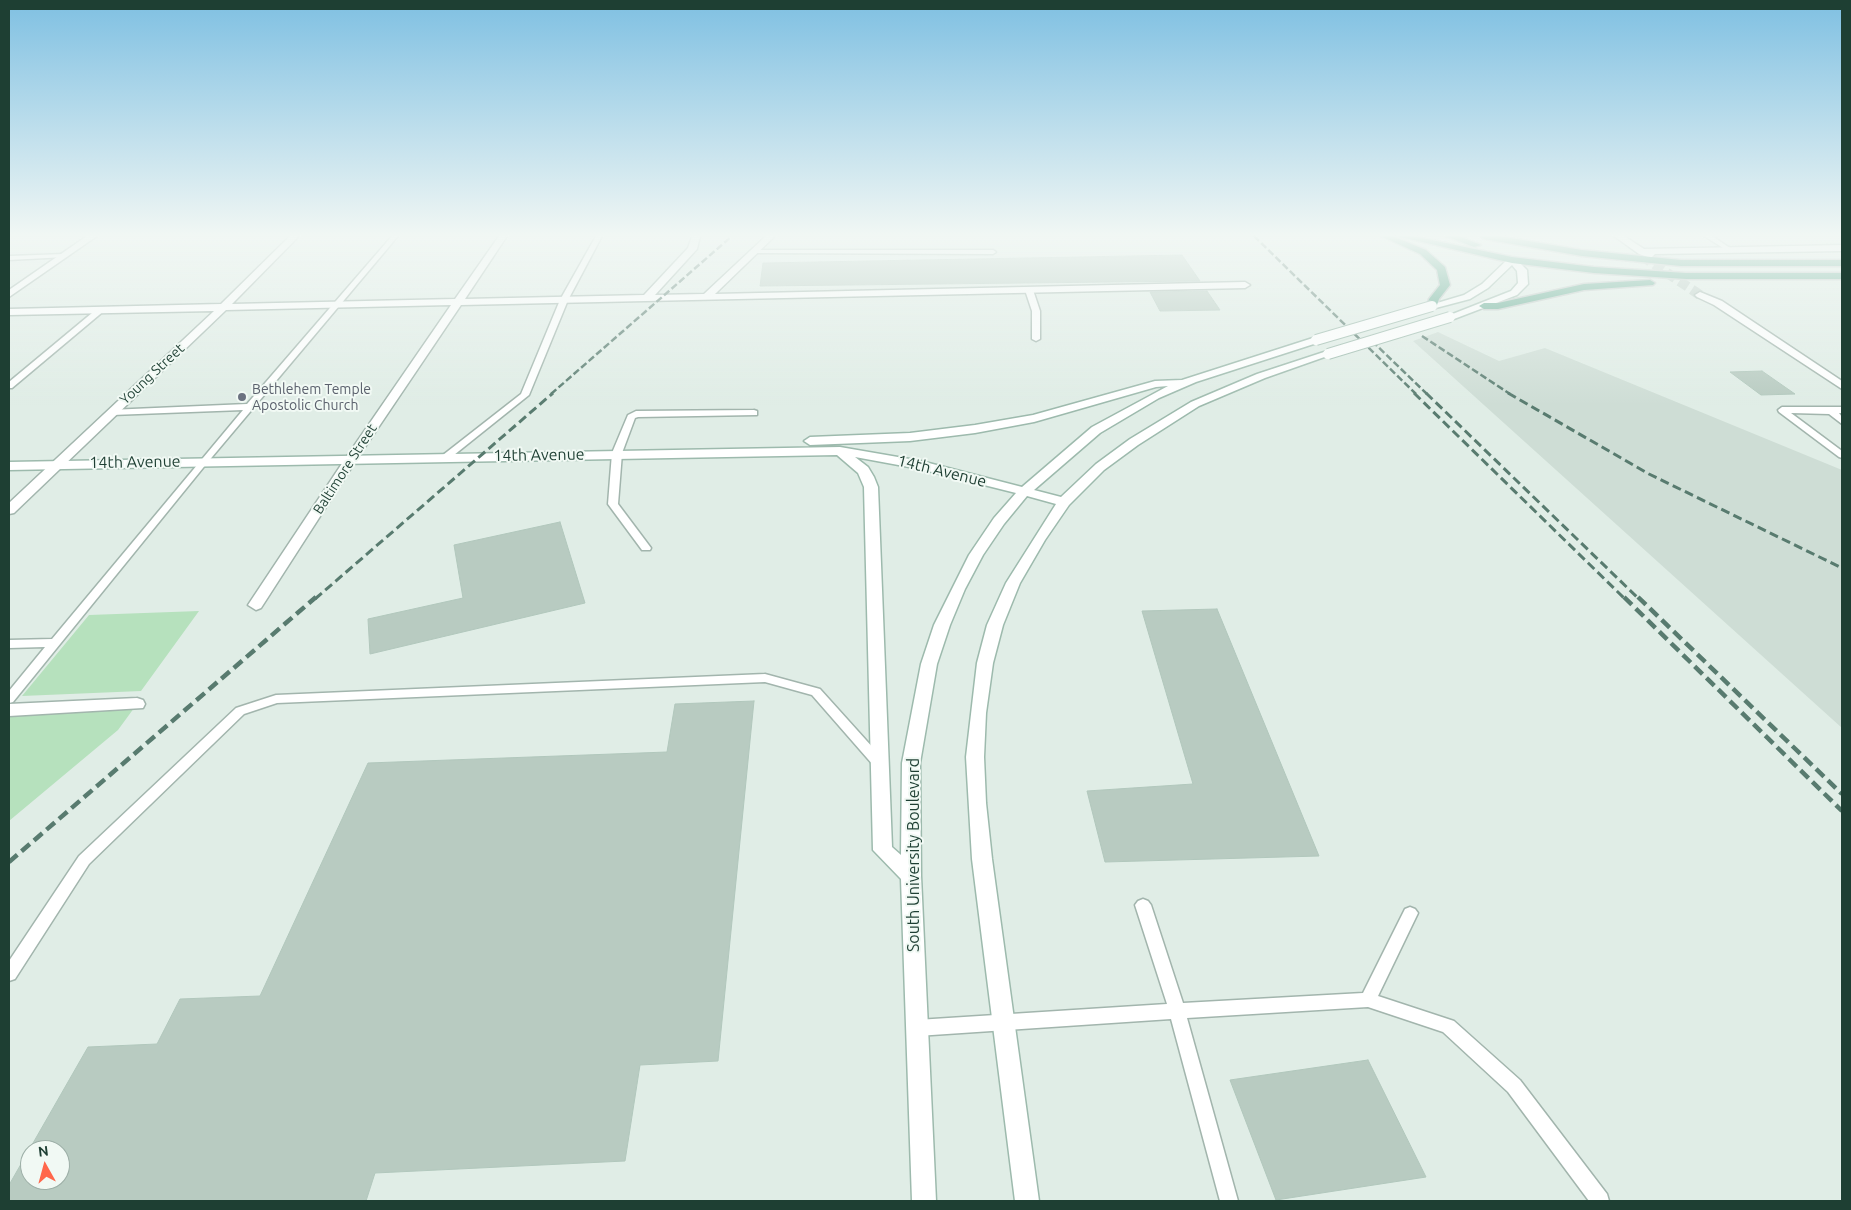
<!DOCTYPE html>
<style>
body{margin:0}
#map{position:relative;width:1851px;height:1210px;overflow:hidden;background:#e0ede6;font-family:Ubuntu,sans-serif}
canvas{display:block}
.frame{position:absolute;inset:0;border:10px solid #1e3f33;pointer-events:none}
.north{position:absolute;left:20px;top:1140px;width:50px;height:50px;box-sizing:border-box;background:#f1f9f4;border:1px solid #9dafa7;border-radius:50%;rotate:353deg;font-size:14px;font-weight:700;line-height:20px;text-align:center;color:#1e3f33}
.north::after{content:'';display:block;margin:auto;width:18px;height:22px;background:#ff674b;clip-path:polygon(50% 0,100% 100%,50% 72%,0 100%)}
</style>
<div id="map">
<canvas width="1851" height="1210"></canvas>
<div class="frame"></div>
<div class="north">N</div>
</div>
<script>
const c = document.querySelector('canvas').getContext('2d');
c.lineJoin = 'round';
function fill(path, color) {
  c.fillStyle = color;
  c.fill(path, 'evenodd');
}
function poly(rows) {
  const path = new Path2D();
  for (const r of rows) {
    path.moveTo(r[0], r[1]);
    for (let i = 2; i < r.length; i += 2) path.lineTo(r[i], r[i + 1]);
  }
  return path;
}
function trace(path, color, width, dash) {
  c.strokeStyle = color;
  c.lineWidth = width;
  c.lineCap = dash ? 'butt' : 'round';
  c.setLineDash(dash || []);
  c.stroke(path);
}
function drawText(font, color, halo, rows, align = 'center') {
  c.font = font + ' Ubuntu,sans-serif';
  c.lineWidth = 4;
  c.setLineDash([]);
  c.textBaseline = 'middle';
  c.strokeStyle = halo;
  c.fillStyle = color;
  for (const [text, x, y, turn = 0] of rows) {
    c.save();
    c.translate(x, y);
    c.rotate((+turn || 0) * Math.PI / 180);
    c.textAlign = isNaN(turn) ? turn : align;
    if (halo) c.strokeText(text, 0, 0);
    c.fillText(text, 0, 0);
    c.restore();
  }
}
fill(poly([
 [1438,332,1499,361,1545,348,1842,470,1842,728,1413,341]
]), '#ceddd5');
fill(poly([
 [199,611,141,691,22,696,89,615],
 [137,704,118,730,9,821,9,710]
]), '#b6e1bd');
const building = poly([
 [1182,255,1200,281,760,286,763,263,1182,255],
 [1207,291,1220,310,1160,311,1150,292,1207,291],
 [1762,371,1795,394,1761,395,1730,372,1762,371],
 [560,522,585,603,370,654,368,619,463,598,454,545,560,522],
 [1217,609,1319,856,1105,862,1087,791,1193,784,1142,611,1217,609],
 [754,701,718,1061,640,1065,625,1161,375,1173,366,1201,9,1201,9,1185,88,1047,157,1044,180,999,260,996,368,763,667,752,675,704,754,701],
 [30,1150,60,1150,60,1180,30,1180,30,1150],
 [1368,1060,1426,1177,1276,1200,1230,1080,1368,1060]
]);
fill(building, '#b8cbc1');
trace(building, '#b1c7bc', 1);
trace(poly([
 [1642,256,1700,295]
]), '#b9cac2', 10, [10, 5]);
const lane = poly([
 [392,236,398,236,207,463,13,702,9,703,9,691,45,647,9,648,9,640,52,639,243,410,112,415,108,412,109,410,247,404,392,236],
 [596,236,602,236,568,300,529,395,449,459,443,459,443,455,521,394,560,300,596,236],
 [1704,236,1712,236,1733,250,1728,251,1704,236],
 [754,250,993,250,996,252,993,254,752,253,751,252,754,250],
 [64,254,67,256,66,257,9,260,9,256,64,254],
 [1026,288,1033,290,1040,311,1040,339,1036,341,1032,339,1032,311,1025,290,1026,288],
 [98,308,105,310,12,388,9,388,9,382,98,308],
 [1782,407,1842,407,1842,413,1839,413,1842,417,1842,424,1829,414,1791,413,1842,451,1842,458,1839,457,1779,412,1778,410,1782,407],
 [754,410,757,411,757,415,638,417,635,418,622,453,618,504,651,548,650,550,642,550,608,504,612,453,628,415,636,411,754,410],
 [765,674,820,689,884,760,886,763,884,766,874,766,812,695,765,682,277,703,244,714,89,864,15,979,9,981,9,961,79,856,236,708,276,695,765,674],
 [1143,899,1148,901,1151,905,1183,1003,1363,993,1405,909,1410,907,1415,909,1418,913,1378,996,1454,1021,1520,1080,1607,1194,1609,1201,1589,1201,1508,1092,1443,1032,1368,1007,1187,1018,1238,1201,1220,1201,1171,1019,917,1036,911,1033,909,1028,911,1023,917,1020,1167,1004,1135,905,1138,901,1143,899]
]);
const street = poly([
 [87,236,97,236,9,297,9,290,87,236],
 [290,236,299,236,232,304,455,299,499,236,507,236,465,299,644,295,688,248,692,236,700,236,697,249,655,295,704,294,766,236,775,236,715,294,1245,282,1250,285,1245,288,461,305,357,459,261,608,256,610,248,605,345,459,451,305,226,310,14,513,9,514,9,503,214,311,9,315,9,309,221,304,290,236],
 [1614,236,1624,236,1644,249,1842,245,1842,251,1655,254,1651,258,1639,254,1614,236],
 [1700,292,1722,301,1842,381,1842,389,1714,305,1697,297,1695,295,1700,292],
 [137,698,143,700,145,704,143,708,9,716,9,704,137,698]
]);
const secondary = poly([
 [1509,258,1515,258,1527,270,1528,284,1517,295,1454,319,1445,317,1511,291,1518,283,1517,271,1512,265,1488,288,1470,299,1432,309,1427,306,1464,295,1482,284,1509,258],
 [1316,337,1320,338,1320,342,1196,382,1159,398,1100,433,1034,490,1061,497,1096,464,1130,439,1191,402,1257,374,1324,352,1328,351,1333,354,1265,378,1199,406,1138,445,1104,470,1069,505,1045,540,1020,583,1003,625,993,663,986,713,984,757,986,803,992,859,1039,1201,1015,1201,972,859,966,757,977,663,987,625,1006,583,1056,504,1027,496,1004,524,983,555,965,589,950,625,937,664,920,763,921,876,936,1201,912,1201,901,879,873,850,864,487,858,473,837,455,9,470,9,462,840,447,921,461,1022,487,1092,427,1168,386,1156,387,1034,422,975,433,910,441,810,445,804,441,810,437,910,433,975,425,1033,415,1155,381,1182,380,1316,337],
 [855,457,920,469,1016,493,994,518,969,555,934,625,921,664,902,763,901,855,892,847,878,487,874,477,868,467,855,457]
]);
const primary = poly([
 [1381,236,1392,236,1426,250,1445,267,1450,285,1439,299,1436,308,1427,306,1429,299,1440,285,1437,270,1420,254,1381,236],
 [1397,236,1413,236,1512,257,1594,267,1686,273,1842,273,1842,279,1686,279,1594,273,1512,263,1397,236],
 [1446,236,1459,236,1481,245,1474,247,1446,236],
 [1480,236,1499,236,1582,250,1681,260,1842,260,1842,266,1681,266,1582,256,1484,239,1480,236],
 [1650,280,1655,283,1653,285,1584,290,1498,309,1484,309,1479,306,1484,303,1498,303,1584,284,1650,280]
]);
trace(lane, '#a2b5ad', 3);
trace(street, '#a2b5ad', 3);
trace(secondary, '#9dbaad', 3);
trace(primary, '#c0c9c6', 3);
fill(lane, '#fff');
fill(street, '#fff');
fill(secondary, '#fff');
fill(primary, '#5fa88e');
trace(poly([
 [1254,236,1416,394],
 [1422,336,1510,394],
 [1372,341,1427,394],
 [551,394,732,236]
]), '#587b6f', 2.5, [7, 3]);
trace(poly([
 [1414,393,1625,599],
 [1426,393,1639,599],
 [1508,393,1649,474,1842,568],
 [315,599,553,393]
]), '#587b6f', 3, [9, 4.5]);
trace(poly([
 [1624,597,1842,811],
 [1638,597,1842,794],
 [9,862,316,597]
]), '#587b6f', 4.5, [11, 5.5]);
const secondaryBridge = poly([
 [1316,340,1432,306],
 [1328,354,1450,317]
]);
trace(secondaryBridge, '#9dbaad', 12, []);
trace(secondaryBridge, '#fff', 10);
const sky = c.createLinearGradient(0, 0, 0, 405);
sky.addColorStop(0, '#7fc0e2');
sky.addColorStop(0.58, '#f1f7f4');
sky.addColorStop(1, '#f1f7f400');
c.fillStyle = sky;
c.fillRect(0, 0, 1851, 405);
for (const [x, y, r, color] of [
 [242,397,5,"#6b7280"]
]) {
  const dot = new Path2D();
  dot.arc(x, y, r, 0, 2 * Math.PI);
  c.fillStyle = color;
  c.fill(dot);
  trace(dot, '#f1f9f4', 2);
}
drawText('14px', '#1e3f33', '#f1f9f4', [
 ["Young Street",152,374,-43],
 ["Baltimore Street",345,469,-57]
]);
drawText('14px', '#5b616d', '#f1f9f4', [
 ["Bethlehem Temple",252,389],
 ["Apostolic Church",252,405]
], 'left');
drawText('16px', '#1e3f33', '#f1f9f4', [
 ["14th Avenue",539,455,-1],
 ["14th Avenue",135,462,-1],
 ["14th Avenue",942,471,14],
 ["South University Boulevard",914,855,-90]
]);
</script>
